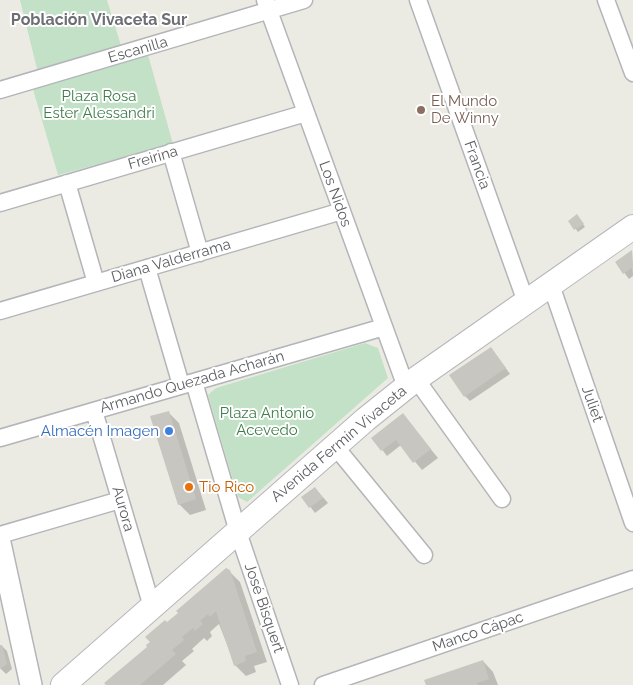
<!DOCTYPE html>
<meta charset="utf-8">
<style>
body{margin:0}
canvas{display:block;background:#ecebe3}
</style>
<canvas width="633" height="685"></canvas>
<script>
const c = document.querySelector('canvas').getContext('2d');
c.lineJoin = 'round';
function fill(path, color) {
  c.fillStyle = color;
  c.fill(path, 'evenodd');
}
function poly(rows) {
  const path = new Path2D();
  for (const r of rows) {
    path.moveTo(r[0], r[1]);
    for (let i = 2; i < r.length; i += 2) path.lineTo(r[i], r[i + 1]);
  }
  return path;
}
function trace(path, color, width, dash) {
  c.strokeStyle = color;
  c.lineWidth = width;
  c.lineCap = dash ? 'butt' : 'round';
  c.setLineDash(dash || []);
  c.stroke(path);
}
function drawText(font, color, halo, rows, align = 'center') {
  c.font = font + ' Raleway,sans-serif';
  c.lineWidth = 4;
  c.setLineDash([]);
  c.textBaseline = 'middle';
  c.strokeStyle = halo;
  c.fillStyle = color;
  for (const [text, x, y, turn = 0] of rows) {
    c.save();
    c.translate(x, y);
    c.rotate((+turn || 0) * Math.PI / 180);
    c.textAlign = isNaN(turn) ? turn : align;
    if (halo) c.strokeText(text, 0, 0);
    c.fillText(text, 0, 0);
    c.restore();
  }
}
fill(poly([
 [20,0,107,0,123,52,145,44,173,144,58,175,30,79,39,77],
 [365,343,378,348,388,378,247,502,238,497,208,395,216,388]
]), '#c3e1c7');
fill(poly([
 [579,218,585,227,578,232,570,221],
 [632,251,633,276,629,279,616,262],
 [491,348,510,374,470,401,465,396],
 [168,412,179,423,206,510,190,515,179,504],
 [403,415,438,458,422,470,401,445,387,456,373,438],
 [315,488,328,503,315,513,303,497],
 [229,571,240,582,267,662,254,666,256,672,246,676,235,665,219,624,210,632,212,636,207,641,204,638,192,649,194,651,182,661,186,665,163,685,108,685,149,647,167,624],
 [0,646,2,646,7,651,12,669,6,674,0,668],
 [483,661,493,672,498,685,427,685]
]), '#0003');
fill(poly([
 [577,214,584,224,574,230,568,221],
 [632,250,633,267,623,274,615,262],
 [491,347,506,368,464,397,449,375],
 [169,411,196,499,178,505,150,416],
 [403,413,431,449,413,463,396,440,381,451,371,438],
 [315,487,323,498,309,508,301,497],
 [226,568,230,570,257,652,245,656,246,661,234,666,216,611,210,617,208,614,200,621,203,624,195,631,193,628,182,637,184,640,172,650,176,654,140,685,106,685,104,683,147,647,146,645,150,642,145,637,165,620,167,622,178,613,176,611],
 [0,645,2,645,7,664,0,669],
 [483,660,489,679,477,683,478,685,426,685,424,680]
]), '#c8c6c0');
const minor = poly([
 [265,0,406,387],
 [418,0,526,302],
 [606,0,633,73],
 [0,90,304,0],
 [171,152,200,253],
 [67,183,96,283],
 [0,203,306,113],
 [147,268,181,385],
 [551,285,633,523],
 [0,311,342,211],
 [416,379,502,499],
 [194,382,238,532,290,685],
 [94,411,152,607],
 [0,438,384,327],
 [334,445,424,555],
 [0,535,120,500],
 [323,685,633,579]
]);
const tertiary = poly([
 [0,543,31,685]
]);
const secondary = poly([
 [63,685,366,419,416,379,633,227]
]);
trace(minor, '#b4b5b9', 19);
trace(tertiary, '#b4b5b9', 24);
trace(secondary, '#b5b7bc', 26);
trace(minor, '#fff', 16);
trace(tertiary, '#fff', 21);
trace(secondary, '#fff', 24);
for (const [x, y, r, color] of [
 [421,110,5,"#8d6e63"],
 [169,431,5,"#3f7fe0"],
 [189,487,5,"#e8710a"]
]) {
  const dot = new Path2D();
  dot.arc(x, y, r, 0, 2 * Math.PI);
  c.fillStyle = color;
  c.fill(dot);
  trace(dot, '#fff', 2);
}
drawText('15px', '#5c5e62', '#fff', [
 ["Escanilla",138,50,-16],
 ["Freirina",153,158,-16],
 ["Francia",477,165,70],
 ["Los Nidos",335,194,70],
 ["Diana Valderrama",171,261,-16],
 ["Armando Quezada Acharán",192,382,-16],
 ["Juliet",592,404,71],
 ["Avenida Fermín Vivaceta",339,444,-40],
 ["Aurora",123,509,74],
 ["José Bisquert",264,608,71],
 ["Manco Cápac",478,632,-19]
]);
drawText('15px', '#3f7d4a', '#fff', [
 ["Plaza Rosa",99,96],
 ["Ester Alessandri",99,113],
 ["Plaza Antonio",267,413],
 ["Acevedo",267,430]
]);
drawText('15px', '#785e54', '#fff', [
 ["El Mundo",431,101],
 ["De Winny",431,118]
], 'left');
drawText('15px', '#366cbe', '#fff', [
 ["Almacén Imagen",159,431]
], 'right');
drawText('15px', '#c56008', '#fff', [
 ["Tio Rico",199,487]
], 'left');
drawText('bold 16px', '#6d6f74', '#fff', [
 ["Población Vivaceta Sur",99,20]
]);
</script>
